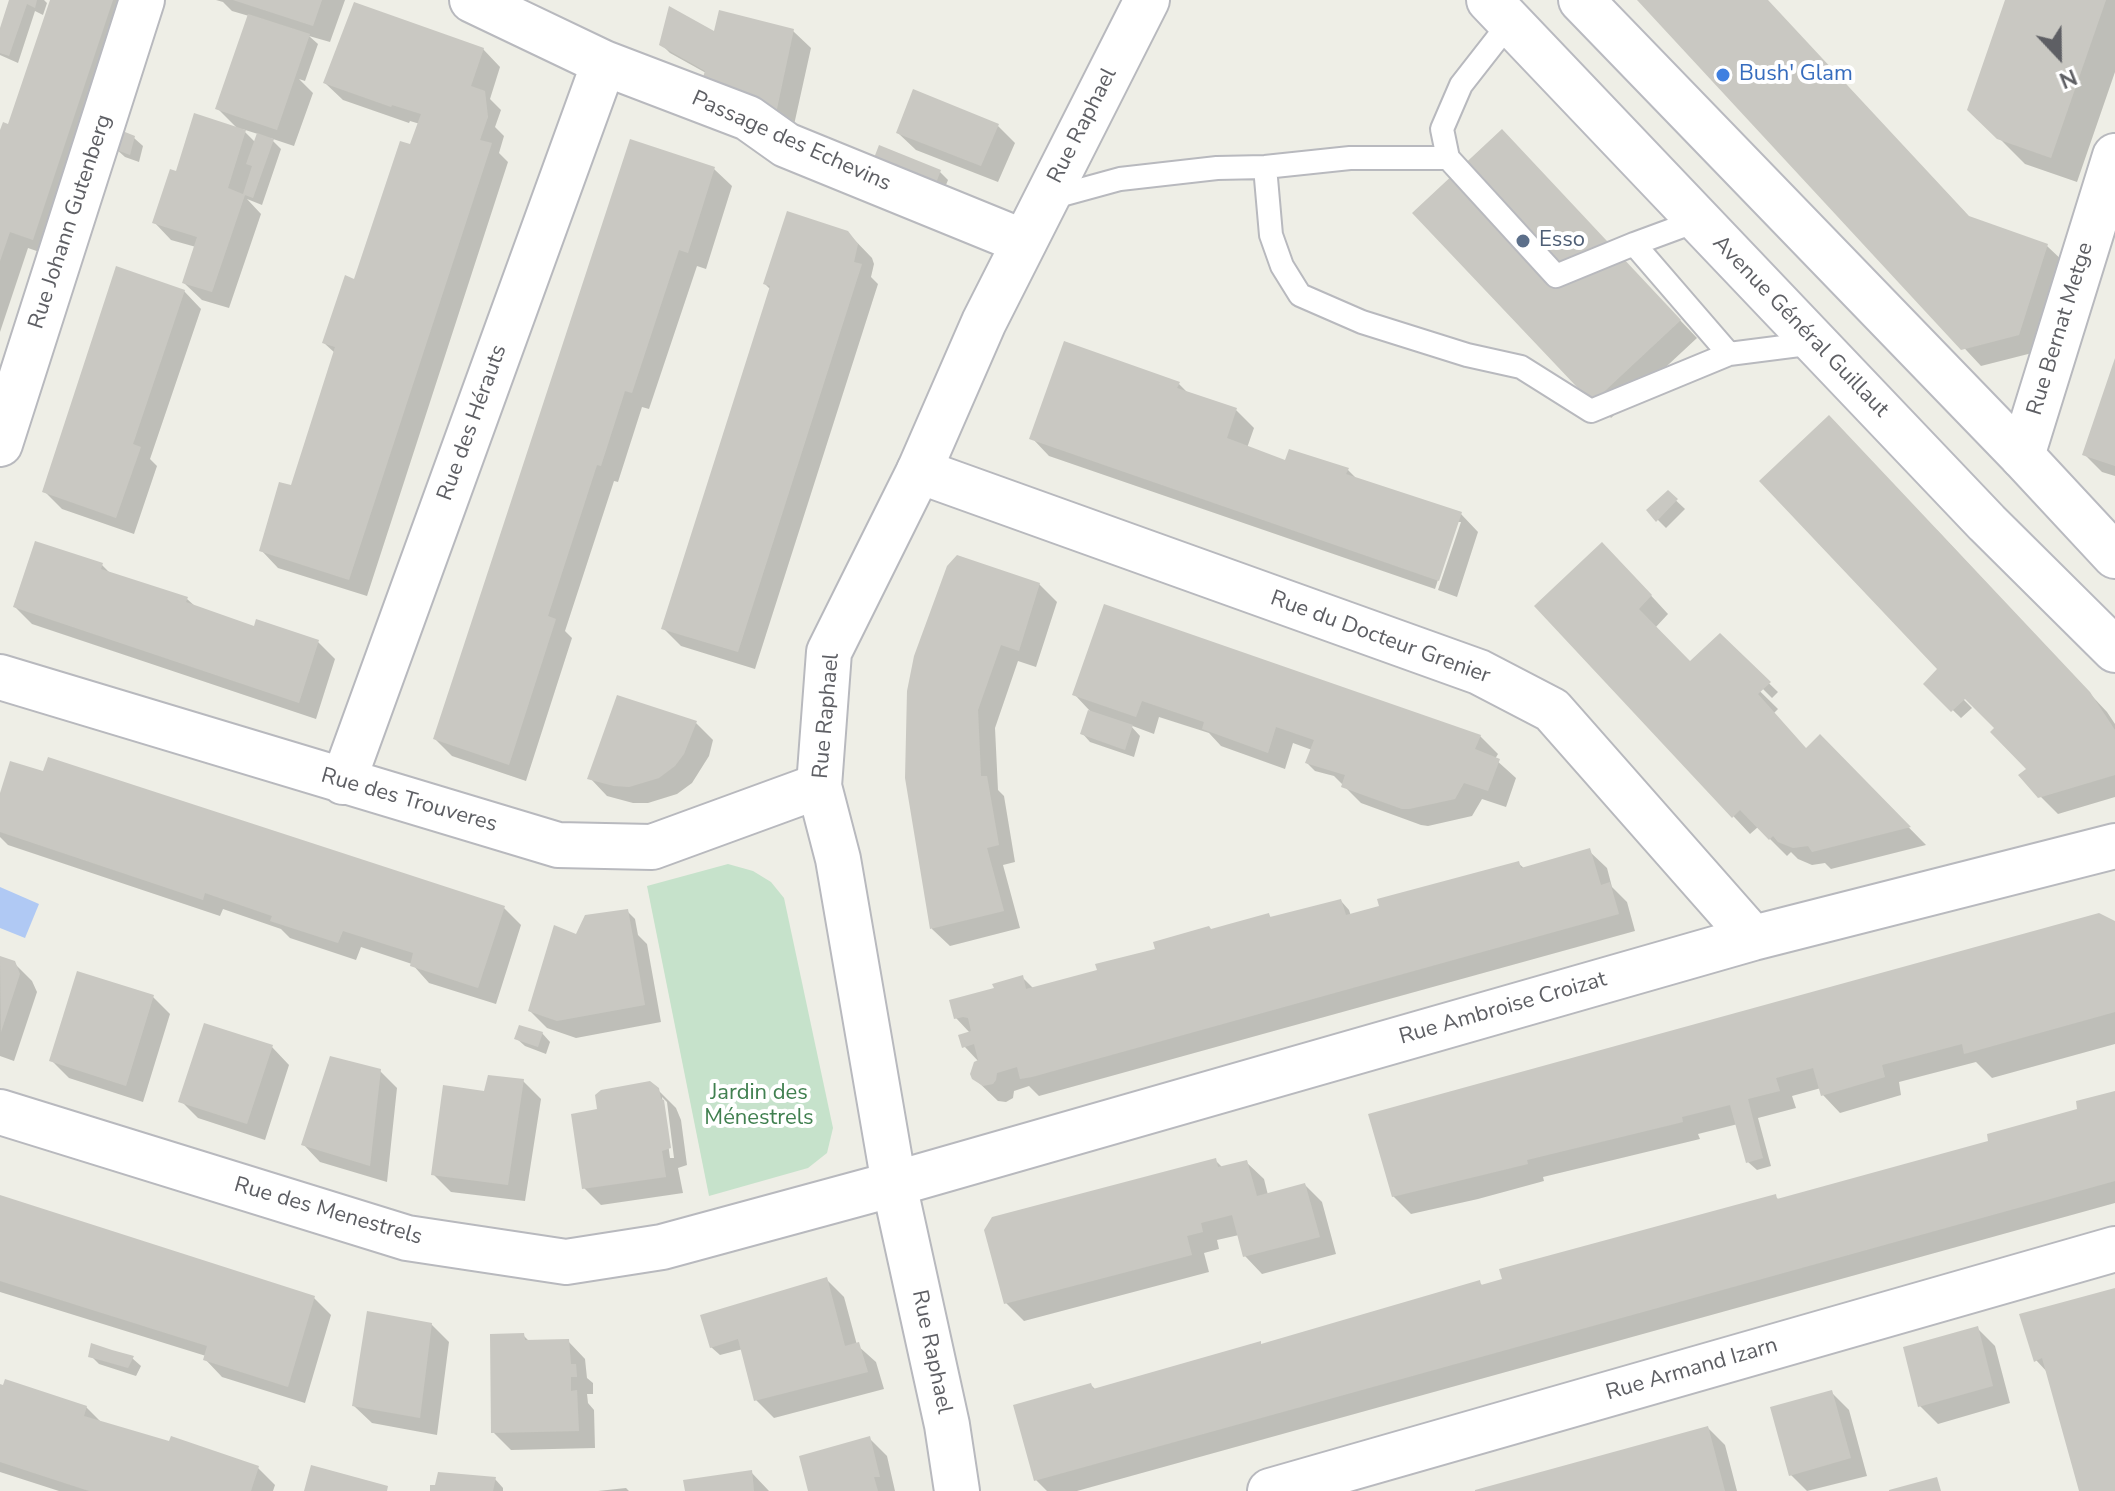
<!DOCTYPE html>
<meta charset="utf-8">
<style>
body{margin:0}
#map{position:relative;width:2115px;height:1491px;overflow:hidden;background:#eeeee6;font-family:"Nunito Sans",sans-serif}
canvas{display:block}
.north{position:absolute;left:2019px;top:16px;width:80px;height:80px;-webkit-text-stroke:6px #fff;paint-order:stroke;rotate:158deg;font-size:22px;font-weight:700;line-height:32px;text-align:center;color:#5e5f64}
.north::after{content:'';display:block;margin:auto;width:28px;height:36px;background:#5e5f64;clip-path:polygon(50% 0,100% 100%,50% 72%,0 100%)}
</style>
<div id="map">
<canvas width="2115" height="1491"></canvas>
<div class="north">N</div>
</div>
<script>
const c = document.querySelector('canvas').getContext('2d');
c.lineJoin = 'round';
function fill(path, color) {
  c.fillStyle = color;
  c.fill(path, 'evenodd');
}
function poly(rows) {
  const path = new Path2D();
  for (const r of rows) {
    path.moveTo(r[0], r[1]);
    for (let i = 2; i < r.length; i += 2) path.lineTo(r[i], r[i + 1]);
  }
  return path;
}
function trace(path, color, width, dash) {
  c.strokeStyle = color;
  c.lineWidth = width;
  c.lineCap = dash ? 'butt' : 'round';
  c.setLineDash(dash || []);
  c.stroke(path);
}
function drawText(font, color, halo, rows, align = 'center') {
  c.font = font + ' "Nunito Sans",sans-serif';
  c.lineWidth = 8;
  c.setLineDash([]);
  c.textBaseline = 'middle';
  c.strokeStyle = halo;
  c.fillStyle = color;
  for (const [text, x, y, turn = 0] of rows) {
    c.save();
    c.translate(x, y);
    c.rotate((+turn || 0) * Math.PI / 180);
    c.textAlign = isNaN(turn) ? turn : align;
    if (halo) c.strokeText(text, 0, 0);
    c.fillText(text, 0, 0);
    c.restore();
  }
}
fill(poly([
 [728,864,753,871,771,882,784,898,833,1128,827,1153,808,1168,709,1196,647,886]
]), '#c6e2cb');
fill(poly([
 [0,887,39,904,25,938,0,928]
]), '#b0c9f4');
fill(poly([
 [11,0,44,0,47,3,43,15,35,11,18,63,0,55,0,34],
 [53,0,136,0,51,256,28,248,0,332,0,137,9,126],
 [216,0,345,0,330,42,309,36,318,44,305,81,299,79,313,93,294,146,270,138,281,149,262,205,247,199,261,214,229,308,202,300,184,283,196,247,171,240,154,222,178,174,239,130,218,109,249,16,232,11,223,2],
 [242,129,258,134,255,142],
 [1640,0,1767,0,1970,218,2047,246,2065,263,2036,352,1981,366],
 [2007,0,2115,0,2115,72,2077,182,2025,164,1970,109],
 [793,31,811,48,792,134,706,73,670,53,661,44,715,34],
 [483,49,500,67,490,99,501,110,495,127,504,136,499,153,508,162,367,596,278,568,261,550,293,488,335,353,324,343,355,281,420,124,410,121,409,123,343,100,325,83],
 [998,126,1015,143,998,182,916,150,898,133],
 [134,138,143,146,139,162,125,157,116,149],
 [885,166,940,172,948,180,944,190],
 [714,169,732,186,706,269,697,266,649,409,642,407,618,482,614,481,565,631,572,638,526,781,452,756,435,739],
 [847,232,872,258,874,264,871,277,878,284,755,669,681,646,663,628,771,290,765,284],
 [184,291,201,309,150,459,157,466,134,534,62,509,44,491],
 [1657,296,1697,338,1611,418,1594,401],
 [2115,363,2115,476,2102,472,2084,454],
 [1179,384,1189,394,1236,410,1254,428,1247,448,1286,462,1348,470,1358,480,1461,514,1478,532,1457,597,1438,590,1461,522,1457,522,1435,589,1049,456,1032,438],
 [1668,493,1685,509,1666,528,1649,511],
 [1937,530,2107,712,2115,724,2115,797,2058,814,2040,796,2029,769,1997,728],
 [1620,562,1668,614,1655,628,1690,663,1712,644,1778,709,1774,713,1806,750,1820,737,1926,845,1831,869,1825,863,1812,865,1798,859,1791,852,1787,856,1758,827,1750,834,1537,606],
 [102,565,111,574,187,599,196,607,255,628,318,642,335,659,316,719,32,624,15,607],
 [1039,584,1057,602,1036,667,1018,661,995,728,998,790,1004,796,1015,862,1003,865,1020,928,950,946,932,929,907,777],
 [1105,606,1480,736,1498,754,1495,759,1516,778,1506,807,1482,799,1472,816,1428,826,1421,825,1361,803,1334,776,1315,771,1307,763,1312,750,1293,743,1285,769,1221,746,1209,733,1159,717,1154,734,1130,725,1140,736,1134,757,1090,742,1082,733,1090,711,1074,694],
 [1720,636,1778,692,1772,698,1715,641],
 [1937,673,1972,708,1961,718,1926,684],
 [696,723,713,740,709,756,692,783,677,794,648,803,633,803,607,796,590,778],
 [0,799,504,908,521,925,496,1004,429,983,412,964,361,947,356,960,290,938,281,929,223,909,220,916,8,845,0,837],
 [1589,851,1607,868,1612,887,1627,902,1635,931,1039,1096,1029,1086,1014,1091,1013,1098,1006,1102,998,1101,974,1078,979,1062,964,1046,970,1033,956,1018,996,989,1022,977,1034,989,1099,972,1211,931,1269,915,1272,919,1341,901,1349,910,1351,916,1518,863,1525,869],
 [627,911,635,919,638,935,647,944,661,1022,576,1038,547,1028,530,1011,576,936],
 [2115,924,2115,1044,1992,1078,1976,1062,1899,1082,1901,1095,1840,1113,1823,1095,1821,1088,1792,1096,1796,1108,1758,1118,1771,1166,1757,1170,1748,1162,1738,1124,1698,1134,1700,1139,1543,1177,1544,1181,1478,1199,1411,1214,1393,1196],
 [0,959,14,963,32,981,37,992,14,1061,0,1056],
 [153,997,170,1014,143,1102,69,1078,52,1061],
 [542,1033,550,1042,546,1054,525,1046,516,1038],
 [272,1047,289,1065,265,1140,198,1118,181,1101],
 [379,1070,397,1088,387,1182,320,1162,303,1144],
 [523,1081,541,1099,525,1201,451,1192,433,1174,485,1093],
 [657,1089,676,1108,681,1120,687,1165,678,1168,683,1193,601,1205,584,1188,599,1111],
 [662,1097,667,1102,674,1158,670,1158],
 [2115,1093,2115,1203,1077,1491,1047,1491,1036,1480,1091,1385,1096,1390,1260,1343,1262,1345,1479,1282,1484,1287,1775,1196,1780,1201,1991,1143,2079,1110],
 [1215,1160,1223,1168,1246,1162,1264,1179,1268,1195,1305,1185,1322,1202,1336,1254,1262,1274,1245,1256,1239,1235,1217,1240,1219,1249,1204,1253,1209,1272,1024,1321,1006,1303],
 [0,1198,313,1297,331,1315,305,1403,222,1377,205,1359,206,1356,0,1292],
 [827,1280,844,1297,857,1345,876,1362,884,1389,774,1418,756,1400,743,1349,720,1355,711,1347],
 [2115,1290,2115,1491,2082,1491,2048,1373,2036,1360],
 [431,1324,449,1342,437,1435,372,1423,354,1406],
 [1977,1328,1995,1346,2010,1403,1938,1424,1920,1406],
 [523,1335,530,1342,568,1341,585,1359,587,1378,593,1383,593,1394,587,1394,588,1403,594,1410,595,1448,511,1450,493,1432],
 [91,1356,132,1358,141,1366,136,1376,99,1364],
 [0,1386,86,1407,102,1423,258,1468,275,1485,273,1491,59,1491,0,1472],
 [1831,1392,1849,1410,1867,1476,1807,1491,1791,1475],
 [1708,1428,1725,1445,1737,1491,1479,1491],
 [869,1438,887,1456,895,1491,810,1491],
 [751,1472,769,1491,687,1491],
 [495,1479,503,1488,503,1491,432,1491],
 [626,1488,629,1491,598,1491]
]), '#0003');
fill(poly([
 [9,0,37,0,35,8,27,4,9,56,0,53,0,28],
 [50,0,113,0,33,240,10,232,0,261,0,130,3,122,8,124],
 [233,0,322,0,313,26],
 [1637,0,1768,0,1969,216,2048,244,2019,335,1961,350],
 [2005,0,2106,0,2051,158,1997,139,1967,110],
 [354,2,484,48,471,86,485,91,488,117,480,140,492,143,349,580,259,551,279,482,291,485,335,347,322,343,345,275,354,279,400,141,410,144,421,114,392,105,391,107,323,83],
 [669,6,714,31,719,10,794,29,775,118,761,115,703,77,705,71,659,45],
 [248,14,310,34,277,130,215,109],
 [913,89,999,124,981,166,896,133],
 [194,113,246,130,228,188,245,195,243,194,252,166,246,164,257,133,274,139,253,198,245,195,212,292,182,283,197,237,152,223,170,169,176,171],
 [1502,129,1681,320,1592,403,1412,213],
 [120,130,135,136,130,155,114,149],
 [630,139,715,167,688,253,679,250,632,393,625,391,601,466,597,465,548,616,556,619,509,765,433,739],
 [879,145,941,170,936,183,874,158],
 [787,211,848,231,858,244,854,262,862,264,738,652,661,629,770,286,763,284],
 [116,266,185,290,133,444,141,447,116,518,42,492],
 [1064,341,1180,382,1177,388,1237,408,1227,438,1285,460,1289,449,1349,468,1346,474,1462,512,1439,581,1029,439],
 [2115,358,2115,466,2082,455],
 [1829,415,2090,692,2115,730,2115,775,2038,798,2018,775,2026,769,1990,732,1994,728,1965,699,1951,712,1923,684,1937,669,1759,481],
 [1668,490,1678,499,1656,522,1646,510],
 [35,541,103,563,101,569,188,597,186,602,254,626,256,619,319,640,299,703,13,607],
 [1602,542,1652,595,1639,609,1690,661,1720,633,1771,682,1758,694,1806,748,1820,734,1911,827,1812,852,1808,846,1793,848,1778,842,1773,836,1769,840,1740,810,1732,818,1534,606],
 [957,555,1040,583,1019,651,1001,645,978,710,981,776,987,776,999,845,987,848,1004,911,930,929,905,778,907,691,914,656,947,566],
 [1104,604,1481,735,1475,749,1500,759,1488,791,1464,783,1455,799,1409,809,1402,809,1341,787,1345,775,1305,763,1314,740,1276,727,1268,753,1202,729,1204,722,1142,701,1136,717,1072,695],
 [617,695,697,721,684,754,675,766,659,778,629,787,614,786,587,779],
 [1088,710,1133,725,1125,750,1080,734],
 [48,757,505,906,478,988,410,966,413,953,343,931,338,943,270,921,272,916,205,893,203,900,0,832,0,793,10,761,43,771],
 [1590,848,1601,885,1610,882,1619,914,1032,1077,1020,1079,1017,1067,997,1073,996,1080,993,1084,983,1086,972,1079,970,1074,974,1062,978,1060,974,1044,962,1048,958,1035,971,1031,968,1018,963,1017,954,1019,949,1000,994,988,992,984,1023,975,1026,989,1097,970,1095,964,1155,949,1153,942,1209,926,1211,929,1269,913,1270,917,1341,899,1346,915,1379,906,1377,899,1519,861,1521,868],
 [628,909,645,1005,557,1021,528,1011,554,925,576,934,585,915],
 [2099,913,2115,921,2115,1012,1964,1054,1962,1044,1882,1065,1885,1077,1821,1096,1813,1068,1776,1078,1780,1091,1748,1099,1763,1158,1746,1163,1730,1105,1682,1117,1683,1122,1527,1160,1528,1164,1392,1197,1368,1114],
 [0,956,15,961,20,974,1,1032],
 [77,971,154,995,126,1086,49,1061],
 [204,1023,273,1045,247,1124,178,1102],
 [519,1025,543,1032,538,1047,514,1039],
 [330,1056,381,1069,370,1166,301,1145],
 [488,1075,524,1079,508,1185,431,1175,443,1085,484,1091],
 [650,1081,659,1088,661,1099,664,1100,671,1148,662,1151,666,1177,582,1189,571,1114,597,1109,595,1095,601,1090],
 [2115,1091,2115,1181,1034,1481,1013,1405,1091,1383,1093,1389,1261,1341,1261,1344,1480,1280,1481,1285,1502,1279,1499,1269,1776,1194,1777,1199,1988,1141,1987,1134,2077,1109,2076,1101],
 [1216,1158,1218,1167,1247,1160,1257,1196,1305,1183,1320,1237,1243,1257,1232,1215,1201,1223,1203,1232,1187,1236,1192,1255,1004,1304,984,1230,992,1217],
 [0,1195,315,1296,288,1387,203,1360,207,1346,0,1281],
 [827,1277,845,1346,859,1342,868,1372,754,1401,738,1339,710,1348,700,1315],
 [2115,1288,2115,1491,2079,1491,2042,1358,2034,1362,2019,1314],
 [367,1311,432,1323,420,1418,352,1406],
 [1978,1326,1993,1386,1918,1407,1903,1347],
 [524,1333,525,1340,569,1339,571,1364,576,1364,577,1377,571,1377,571,1391,577,1390,579,1431,491,1433,490,1334],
 [91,1343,112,1350,134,1356,128,1368,100,1360,88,1357],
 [5,1379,87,1406,84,1416,169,1441,171,1436,259,1466,251,1491,89,1491,0,1462,0,1384,3,1385],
 [1832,1390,1851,1458,1789,1476,1770,1407],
 [1708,1426,1725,1491,1475,1491,1475,1490],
 [870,1436,880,1477,874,1477,878,1491,808,1491,799,1456],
 [311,1465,388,1486,387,1491,304,1491],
 [752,1470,754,1491,685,1491,683,1480],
 [438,1472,496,1477,493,1491,430,1491,430,1485,435,1485],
 [1937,1477,1941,1491,1889,1491,1889,1490]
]), '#c9c8c2');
const service = poly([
 [1511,21,1461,85,1442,129,1448,158,1556,276,1634,244,1729,354,1815,343],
 [1265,167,1271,235,1282,266,1300,295,1362,322,1467,355,1521,367,1591,411,1729,354],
 [1047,199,1120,179,1217,168,1265,167,1350,158,1448,158],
 [1634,244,1699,220]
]);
const minor = poly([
 [472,0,604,63,748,118,786,145,1024,242],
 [0,444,142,0],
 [2022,456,2115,156],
 [919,471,1479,672,1552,710,1753,938],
 [0,677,558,845,652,847,819,786],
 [343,782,604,63],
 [0,1112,407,1238,566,1262,662,1247,894,1184,1753,938,2115,846],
 [1270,1491,2115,1249]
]);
const tertiary = poly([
 [957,1491,947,1425,894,1184,838,859,819,786,829,652,919,471,984,322,1147,0]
]);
const secondary = poly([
 [1489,0,1987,523,2115,650],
 [1581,0,2022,456,2115,556]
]);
trace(service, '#b8b9be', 26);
trace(minor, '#b8b9be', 48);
trace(tertiary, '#b8b9be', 48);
trace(secondary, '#b9bac0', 48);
trace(service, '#fff', 22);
trace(minor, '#fff', 44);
trace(tertiary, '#fff', 44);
trace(secondary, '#fff', 44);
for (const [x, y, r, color] of [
 [1723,75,8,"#3f7fe0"],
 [1523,241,8,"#5c6f8a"]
]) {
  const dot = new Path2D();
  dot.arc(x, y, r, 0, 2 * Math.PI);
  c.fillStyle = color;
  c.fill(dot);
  trace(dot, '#fff', 3);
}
drawText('22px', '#366cbe', '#fff', [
 ["Bush' Glam",1739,75]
], 'left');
drawText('22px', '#5e5f64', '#fff', [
 ["Rue Raphael",1083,126,-63],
 ["Passage des Echevins",791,142,24],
 ["Rue Johann Gutenberg",71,222,-72],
 ["Avenue Général Guillaut",1800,327,46],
 ["Rue Bernat Metge",2061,329,-73],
 ["Rue des Hérauts",473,423,-70],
 ["Rue du Docteur Grenier",1380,638,20],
 ["Rue Raphael",827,716,-85],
 ["Rue des Trouveres",409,801,16],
 ["Rue Ambroise Croizat",1503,1009,-16],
 ["Rue des Menestrels",328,1212,16],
 ["Rue Raphael",931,1352,78],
 ["Rue Armand Izarn",1692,1370,-16]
]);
drawText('22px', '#4e5e75', '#fff', [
 ["Esso",1539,241]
], 'left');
drawText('22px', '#418050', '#fff', [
 ["Jardin des",759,1094],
 ["Ménestrels",759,1119]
]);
</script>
